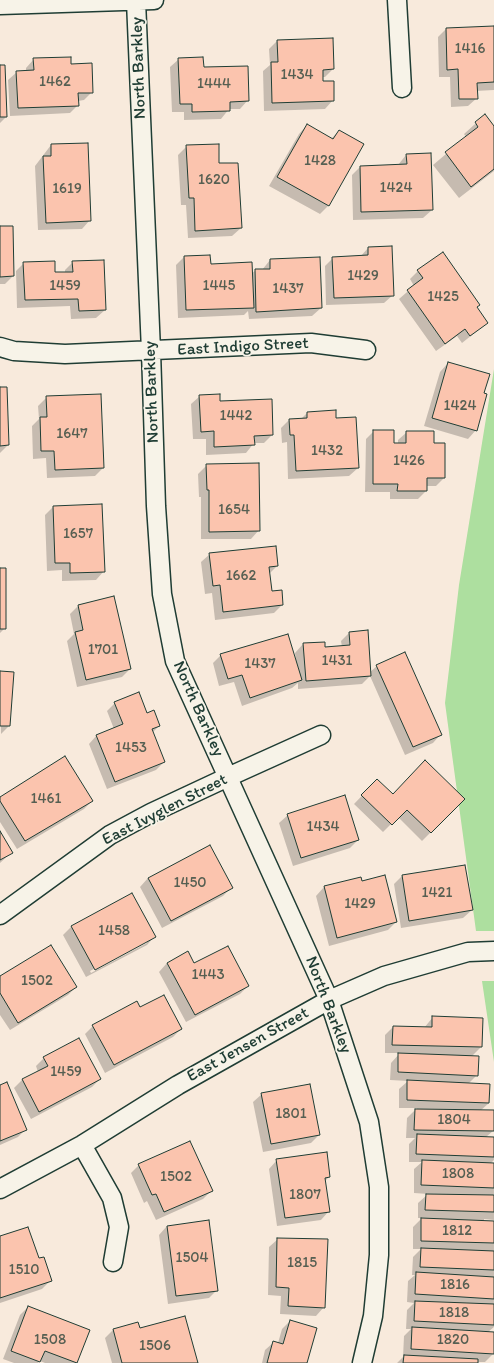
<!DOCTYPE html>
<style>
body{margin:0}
canvas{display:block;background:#f8eadc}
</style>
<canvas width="494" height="1363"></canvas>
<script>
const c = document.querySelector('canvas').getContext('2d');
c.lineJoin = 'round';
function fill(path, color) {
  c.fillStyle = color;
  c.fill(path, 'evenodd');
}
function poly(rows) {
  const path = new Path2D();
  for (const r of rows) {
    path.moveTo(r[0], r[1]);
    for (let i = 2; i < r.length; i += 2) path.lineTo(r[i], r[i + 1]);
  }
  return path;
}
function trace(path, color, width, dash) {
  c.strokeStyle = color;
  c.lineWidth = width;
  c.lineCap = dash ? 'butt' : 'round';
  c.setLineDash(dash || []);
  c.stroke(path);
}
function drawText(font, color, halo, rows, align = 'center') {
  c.font = font + ' Itim,sans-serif';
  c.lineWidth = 3.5;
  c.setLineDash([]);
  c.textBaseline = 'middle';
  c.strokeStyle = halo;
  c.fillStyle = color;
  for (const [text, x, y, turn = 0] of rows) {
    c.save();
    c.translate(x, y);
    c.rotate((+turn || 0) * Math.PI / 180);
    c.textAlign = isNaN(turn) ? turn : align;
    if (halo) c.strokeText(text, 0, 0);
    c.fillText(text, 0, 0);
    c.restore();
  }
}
fill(poly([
 [494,369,494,931,476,931,445,703,459,585],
 [482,981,494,981,494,1062]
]), '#addf9f');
fill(poly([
 [494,27,494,90,476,91,477,98,468,106,451,107,450,77,439,77,438,37,446,29],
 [277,41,333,69,325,77,322,77,322,82,333,100,325,109,264,111,263,71,270,65,269,49],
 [34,59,70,65,92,92,84,100,78,101,78,105,70,113,10,116,8,80,17,72,26,71,26,68],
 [179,59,203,68,248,100,240,109,229,109,221,119,184,120,184,112,172,112,170,67],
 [0,66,6,117,0,123],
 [485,115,494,127,494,171,459,198,433,165,466,137,464,134],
 [307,125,331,139,339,131,363,144,328,206,320,214,269,186,299,134],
 [51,145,90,220,82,229,38,230,35,166],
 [187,146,219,164,241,228,232,236,188,238,186,205,181,205,178,155],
 [406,155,432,210,423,218,353,220,352,175,360,167,398,165],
 [0,227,13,276,5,284,0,284],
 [368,248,393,295,384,303,326,305,325,266,333,258,360,257],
 [184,257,251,274,256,270,262,270,270,260,321,308,312,316,249,319,248,311,244,315,178,318,176,265],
 [103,261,105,310,96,318,71,319,70,306,17,308,16,271,24,263,55,273,65,273,65,270,73,262],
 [418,271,476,307,487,323,462,343,457,336,436,351,399,299,414,286,410,279],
 [448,363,483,394,476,430,468,439,424,426,440,372],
 [0,388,8,445,0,453],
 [200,396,220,402,272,435,264,443,254,443,246,453,206,455,206,439,193,439,191,404],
 [47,397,103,468,95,476,47,478,46,458,33,459,32,426,39,419,38,406],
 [307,413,335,419,358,468,349,476,288,479,287,442,282,443,281,428,289,420,301,419],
 [374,431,393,444,398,444,398,440,407,432,433,444,444,478,436,486,426,486,426,491,418,499,390,499,390,492,365,492,366,439],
 [207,465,259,530,251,539,201,539,201,497,199,497,198,474],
 [53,507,104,571,96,580,62,581,62,570,47,571,45,515],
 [210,554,277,566,269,574,271,592,281,592,282,605,274,613,215,620,212,593,205,594,201,562],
 [0,569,5,628,0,633],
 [114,598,130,669,122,677,77,687,67,641,74,634,70,614,78,606],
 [349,633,370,672,377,666,441,734,433,743,405,755,370,676,362,684,298,689,298,683,292,688,242,706,234,682,219,686,213,663,221,655,296,662,295,653,303,644,324,648,342,647,341,641],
 [0,672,13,673,9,726,1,734],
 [115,703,147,714,159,726,152,733,164,762,156,770,107,789,89,744,97,735,114,729,107,711],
 [377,780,393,795,464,799,422,841,398,817,383,832,354,804],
 [0,798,92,801,84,809,17,849,0,822],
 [288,815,358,840,350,848,293,866,279,823],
 [0,833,12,852,0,863],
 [464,866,472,910,463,918,401,928,394,884,402,876],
 [148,878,231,888,223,896,162,928,140,887],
 [360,878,361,882,396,922,388,930,329,946,316,896,324,887],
 [71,927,155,936,147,945,86,977,63,935],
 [147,941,147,943,91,973,90,971],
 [167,963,194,965,248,986,240,994,186,1022,159,972],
 [0,977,76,987,68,995,10,1030,0,1015],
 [139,1008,181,1029,173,1037,105,1073,85,1034,93,1026],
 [433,1017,481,1047,471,1057,477,1075,468,1084,489,1103,480,1111,493,1131,486,1137,494,1138,494,1160,490,1164,494,1164,494,1194,492,1196,494,1196,494,1220,484,1219,484,1221,494,1222,494,1327,488,1332,494,1333,493,1354,485,1362,477,1362,477,1363,397,1363,403,1357,404,1336,411,1329,406,1329,407,1310,414,1303,407,1302,408,1281,415,1275,412,1275,413,1257,421,1249,413,1249,413,1227,422,1218,418,1218,418,1203,428,1194,414,1193,414,1169,422,1162,409,1162,409,1144,415,1138,406,1138,407,1118,417,1108,399,1108,399,1089,408,1081,390,1080,391,1063,400,1053,385,1053,385,1035,393,1027,424,1028],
 [44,1058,100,1079,92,1087,31,1119,14,1088,22,1080,38,1072,36,1066],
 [0,1086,26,1129,18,1137,0,1145],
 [262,1094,319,1135,311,1143,263,1152,253,1102],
 [277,1160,329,1177,325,1181,329,1211,321,1220,277,1226,269,1169],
 [139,1165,212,1190,203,1199,156,1220,147,1201,144,1203,131,1173],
 [167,1226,217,1290,209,1298,168,1304,159,1235],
 [0,1237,38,1259,50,1281,42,1289,0,1303],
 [278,1239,324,1307,316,1316,280,1314,281,1296,268,1295,269,1247],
 [28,1307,88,1330,76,1363,45,1363,40,1361,38,1363,14,1363,3,1359,20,1315],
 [290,1321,306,1363,262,1363,265,1350,274,1342,278,1343,282,1329],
 [139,1329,197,1363,112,1363,105,1338,113,1330]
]), '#0003');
const building = poly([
 [494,26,494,82,477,83,478,99,459,99,458,69,447,70,446,28,494,26],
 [333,38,334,69,323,70,323,81,334,81,334,101,272,103,271,62,278,62,277,40,333,38],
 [71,57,71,64,92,63,93,93,78,93,79,106,18,108,16,71,34,70,33,58,71,57],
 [203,57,204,67,248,66,249,101,230,102,230,111,192,112,192,104,180,104,178,58,203,57],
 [0,65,5,65,7,117,0,117,0,65],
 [485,114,494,126,494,169,471,187,445,152,478,127,475,122,485,114],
 [307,124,333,139,339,130,364,144,329,206,277,177,307,124],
 [88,143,91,221,46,223,43,156,51,156,51,144,88,143],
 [219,144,219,163,238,163,242,228,195,231,194,198,189,198,186,145,219,144],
 [431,153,433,210,361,212,360,166,407,164,406,154,431,153],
 [0,226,13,226,14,276,0,277,0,226],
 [392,246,394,296,334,298,332,257,368,255,368,247,392,246],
 [443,252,480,305,477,307,488,323,470,336,465,329,445,344,407,290,423,278,417,270,443,252],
 [210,255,211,264,252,262,254,308,186,310,184,256,210,255],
 [320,257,322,308,256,312,255,269,270,269,270,259,320,257],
 [104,260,106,310,79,311,78,299,25,300,23,262,55,261,55,272,73,272,72,261,104,260],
 [448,362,490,374,484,393,487,394,477,431,432,418,448,362],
 [0,387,7,387,9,445,0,446,0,387],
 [101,394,104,468,55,470,54,451,41,451,40,417,47,417,46,396,101,394],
 [220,394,220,401,272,399,273,435,254,436,255,445,214,447,214,431,201,432,199,395,220,394],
 [336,410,336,418,356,417,359,468,296,471,294,435,290,435,289,419,307,418,307,412,336,410],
 [373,430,394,430,394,443,406,443,406,431,434,431,434,443,445,443,445,478,427,478,427,491,397,491,398,484,373,484,373,430],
 [259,463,260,531,209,532,209,490,207,490,206,464,259,463],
 [102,504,105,572,70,573,70,563,55,563,53,506,102,504],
 [276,546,278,566,269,567,272,591,282,590,283,605,223,612,220,585,213,586,209,553,276,546],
 [0,568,6,568,6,629,0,629,0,568],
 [114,596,131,669,86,680,75,632,83,630,78,605,114,596],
 [368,630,371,676,306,681,303,643,325,642,325,647,350,645,349,632,368,630],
 [288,634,302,680,250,698,242,675,228,679,220,654,288,634],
 [405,652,442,735,413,747,376,665,405,652],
 [0,671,14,672,10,726,0,726,0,671],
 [139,692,147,713,154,710,160,726,152,729,165,762,115,782,96,735,123,724,114,702,139,692],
 [65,756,93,801,25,841,0,801,0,797,65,756],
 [425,760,465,799,431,833,407,810,392,825,361,795,377,779,393,794,425,760],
 [345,795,359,840,301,858,287,814,345,795],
 [0,831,13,853,0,860,0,831],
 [210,845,233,888,171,921,148,878,210,845],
 [465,865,473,910,409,921,402,875,465,865],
 [385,875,397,922,337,938,324,886,361,877,362,881,385,875],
 [132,893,156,937,95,970,71,926,132,893],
 [51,945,77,987,18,1023,0,993,0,976,51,945],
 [228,946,249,986,195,1015,167,963,188,951,194,963,228,946],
 [164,995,182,1029,114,1065,92,1025,137,1001,140,1007,164,995],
 [432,1016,483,1018,482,1047,392,1045,393,1026,432,1027,432,1016],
 [79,1038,101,1079,39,1112,22,1079,48,1066,43,1057,79,1038],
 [398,1053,479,1056,478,1076,398,1072,398,1053],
 [407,1080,490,1084,489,1103,407,1100,407,1080],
 [7,1082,27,1130,0,1141,0,1085,7,1082],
 [310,1084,320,1135,271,1144,261,1093,310,1084],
 [415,1109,494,1110,494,1131,414,1130,415,1109],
 [417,1134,494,1137,494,1157,416,1154,417,1134],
 [190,1141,213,1191,164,1212,156,1194,152,1195,138,1164,190,1141],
 [327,1152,330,1177,325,1178,330,1212,285,1218,276,1159,327,1152],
 [422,1160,494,1163,494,1188,421,1185,422,1160],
 [426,1194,494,1195,494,1212,425,1210,426,1194],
 [421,1218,494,1221,494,1243,421,1241,421,1218],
 [209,1220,218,1291,176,1296,167,1226,209,1220],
 [28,1227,39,1258,44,1257,52,1281,0,1298,0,1236,28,1227],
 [277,1238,328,1239,325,1308,288,1306,289,1288,276,1287,277,1238],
 [421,1248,494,1251,494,1270,420,1267,421,1248],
 [416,1272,494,1277,494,1299,415,1294,416,1272],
 [415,1301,494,1304,494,1325,414,1321,415,1301],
 [28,1306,90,1330,77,1363,45,1351,40,1362,11,1351,28,1306],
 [185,1316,198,1363,122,1363,113,1329,138,1322,140,1328,185,1316],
 [290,1320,317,1328,307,1363,267,1363,273,1341,283,1344,290,1320],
 [412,1327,494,1332,494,1354,411,1349,412,1327],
 [404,1355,478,1359,478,1363,403,1363,404,1355]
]);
fill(building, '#fbc4ae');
trace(building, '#1f3d34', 1);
const minor = poly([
 [397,0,402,88],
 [136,1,151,351,156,506,162,594,175,661,329,1000,369,1122,379,1187,379,1255,373,1316,362,1363],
 [0,5,154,0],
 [0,347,14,351,65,354,311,343,366,350],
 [0,915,110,835,151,813,228,777,321,735],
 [82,1145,112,1198,119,1227,113,1262],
 [0,1189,82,1145,178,1085,329,1000,384,976,468,952,494,951]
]);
trace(minor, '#1f3d34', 21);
trace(minor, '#f7f3e8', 18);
drawText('15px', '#565f52', null, [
 ["1416",470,49],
 ["1434",297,75],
 ["1462",55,82],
 ["1444",214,84],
 ["1428",320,161],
 ["1620",214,180],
 ["1424",396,188],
 ["1619",67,189],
 ["1429",363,276],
 ["1459",65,286],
 ["1445",219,286],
 ["1437",288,289],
 ["1425",443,297],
 ["1424",460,406],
 ["1442",236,416],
 ["1647",72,434],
 ["1432",327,451],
 ["1426",409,461],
 ["1654",234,510],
 ["1657",78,534],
 ["1662",241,576],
 ["1701",103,650],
 ["1431",337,661],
 ["1437",260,664],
 ["1453",131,748],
 ["1461",46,799],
 ["1434",323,827],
 ["1450",190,883],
 ["1421",437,893],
 ["1429",360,904],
 ["1458",114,931],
 ["1443",208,975],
 ["1502",37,981],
 ["1459",66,1072],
 ["1801",291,1114],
 ["1804",454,1120],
 ["1808",458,1174],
 ["1502",176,1177],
 ["1807",305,1195],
 ["1812",457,1231],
 ["1504",192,1258],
 ["1815",302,1263],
 ["1510",24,1270],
 ["1816",455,1285],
 ["1818",454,1313],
 ["1508",50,1340],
 ["1820",453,1340],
 ["1506",155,1346]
]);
drawText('17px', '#1f3d34', '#f7f3e8', [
 ["North Barkley",139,68,-92],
 ["East Indigo Street",243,347,-3],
 ["North Barkley",152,392,-92],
 ["North Barkley",198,709,66],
 ["East Ivyglen Street",165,810,-27],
 ["North Barkley",328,1005,69],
 ["East Jensen Street",248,1045,-29]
]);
</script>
